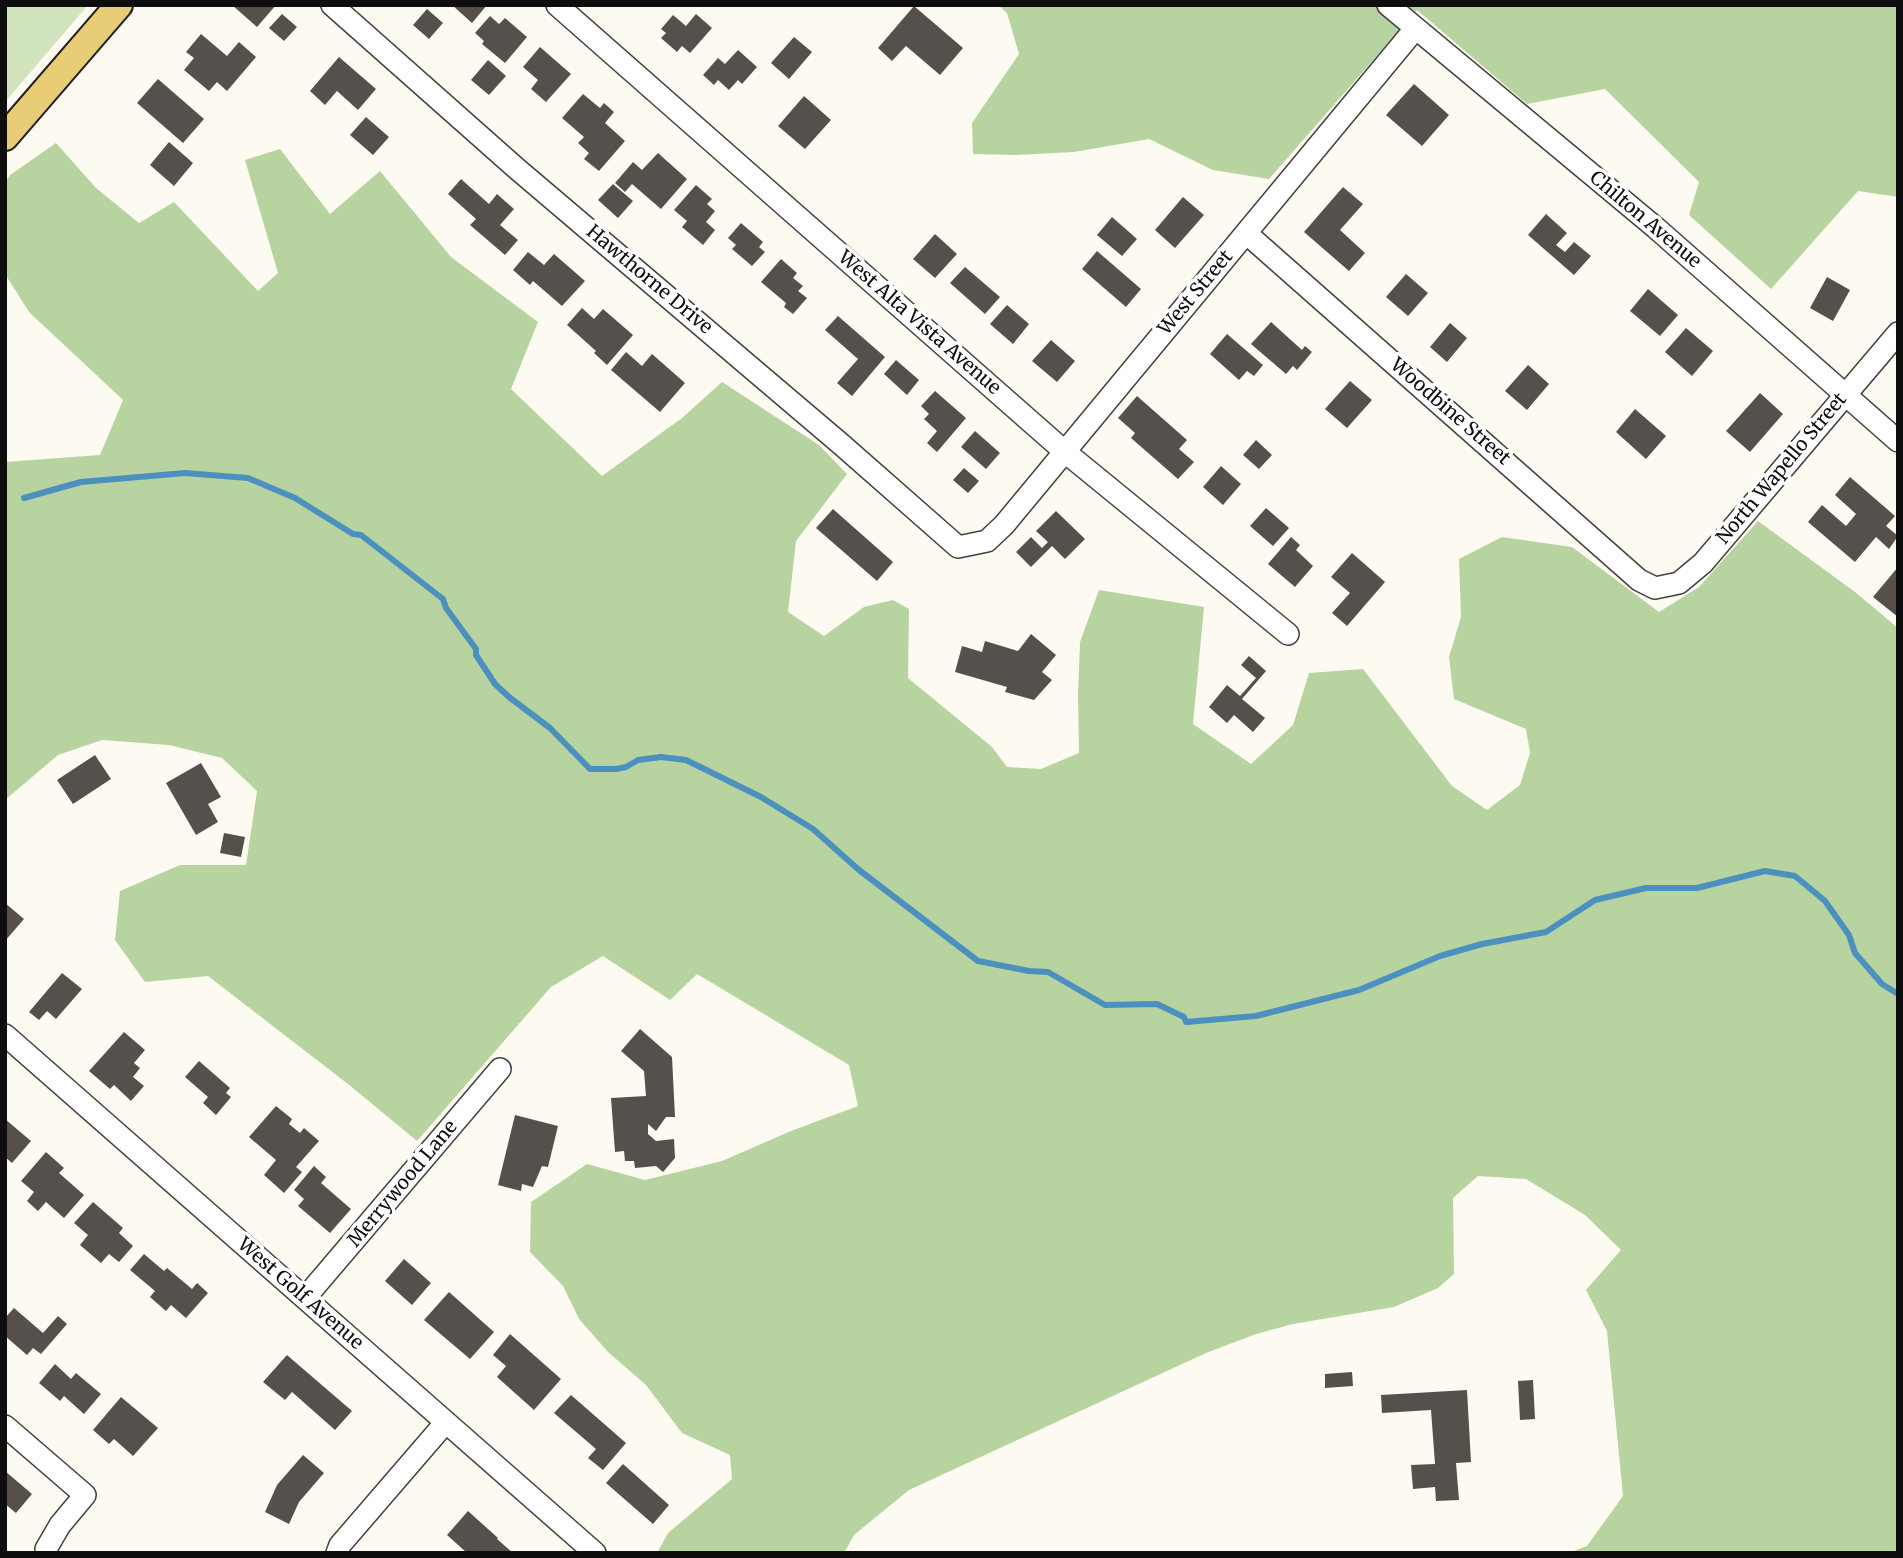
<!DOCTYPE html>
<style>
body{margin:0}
#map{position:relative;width:1903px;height:1558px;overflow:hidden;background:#fdfbf1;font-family:Merriweather,serif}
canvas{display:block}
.frame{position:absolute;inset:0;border:7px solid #0e0e0e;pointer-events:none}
</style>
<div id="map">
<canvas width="1903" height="1558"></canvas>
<div class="frame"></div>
</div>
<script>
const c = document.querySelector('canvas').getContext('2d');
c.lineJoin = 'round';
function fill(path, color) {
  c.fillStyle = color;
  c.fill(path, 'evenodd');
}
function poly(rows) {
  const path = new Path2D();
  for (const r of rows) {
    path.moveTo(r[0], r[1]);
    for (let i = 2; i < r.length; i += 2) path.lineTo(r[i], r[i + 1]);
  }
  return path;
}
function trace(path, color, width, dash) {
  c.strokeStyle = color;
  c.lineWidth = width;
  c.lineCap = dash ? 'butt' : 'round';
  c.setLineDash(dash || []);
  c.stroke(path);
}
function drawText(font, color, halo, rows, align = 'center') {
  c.font = font + ' Merriweather,serif';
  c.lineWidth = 7;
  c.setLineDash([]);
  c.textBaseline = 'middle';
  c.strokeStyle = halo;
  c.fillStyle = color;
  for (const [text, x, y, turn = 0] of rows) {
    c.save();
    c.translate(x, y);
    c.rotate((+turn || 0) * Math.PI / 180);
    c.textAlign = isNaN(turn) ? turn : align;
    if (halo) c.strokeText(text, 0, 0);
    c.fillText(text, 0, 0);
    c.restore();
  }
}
fill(poly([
 [5,5,88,5,5,102]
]), '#d2e4be');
fill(poly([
 [998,5,1898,5,1898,197,1858,191,1771,289,1689,215,1699,182,1605,89,1527,104,1417,10,1269,179,1213,170,1149,139,1074,152,1016,155,973,154,972,123,1019,54,1007,13],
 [56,143,96,188,139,223,174,202,258,291,278,273,245,160,280,149,330,214,380,171,451,257,538,322,511,389,602,476,682,418,722,382,819,445,847,474,796,541,788,612,824,636,864,607,893,600,909,609,908,678,992,747,1007,767,1041,769,1079,753,1078,695,1080,642,1099,590,1204,607,1193,724,1251,764,1293,725,1309,673,1363,669,1452,786,1487,810,1520,785,1530,753,1526,729,1454,699,1449,657,1461,617,1459,559,1502,537,1572,547,1659,612,1699,587,1758,521,1855,592,1898,628,1898,1553,1569,1553,1587,1546,1623,1496,1607,1331,1586,1290,1621,1250,1585,1215,1526,1179,1478,1176,1453,1198,1454,1274,1438,1288,1394,1307,1293,1324,1256,1334,1206,1353,909,1490,854,1535,844,1553,657,1553,668,1533,732,1479,730,1455,682,1433,646,1385,608,1352,579,1319,563,1286,530,1252,531,1202,587,1164,645,1180,722,1161,791,1131,858,1106,849,1065,697,974,670,1000,603,956,551,987,417,1141,348,1084,208,976,145,982,115,940,120,891,180,865,246,865,257,791,222,758,169,745,102,740,58,755,5,800,5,462,100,455,123,400,29,312,5,274,5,183,10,175]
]), '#b7d39f');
trace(poly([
 [24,498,81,482,185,473,248,478,295,498,353,534,361,535,443,599,446,608,476,649,476,655,495,684,509,697,550,728,590,769,616,769,626,767,638,760,661,757,686,760,761,797,813,829,859,870,978,961,1029,971,1048,972,1105,1005,1157,1004,1184,1017,1186,1022,1256,1016,1359,990,1440,956,1482,944,1546,932,1595,900,1646,888,1697,888,1765,871,1795,876,1825,901,1849,935,1855,953,1882,984,1898,994]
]), '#4b90be', 6);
fill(poly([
 [232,5,276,5,257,27],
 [452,5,487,5,472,23],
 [914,6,963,48,940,75,906,46,892,61,878,48],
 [427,9,443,23,429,39,413,25],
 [282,14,297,27,284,41,269,28],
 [696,14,712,28,690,53,682,46,677,52,661,38,666,33,661,29,673,15,686,26],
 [490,16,499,24,505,18,527,37,505,63,482,44,484,41,475,33],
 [201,34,227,56,239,42,256,57,227,91,217,82,209,91,184,70,194,58,186,52],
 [794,37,812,52,789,79,771,63],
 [540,47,571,74,546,102,531,89,538,80,523,67],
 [738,50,757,67,742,84,738,80,729,90,718,80,714,85,703,75,718,58,725,64],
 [339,57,376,89,358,110,337,91,325,105,310,91],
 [488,60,506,76,489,95,471,80],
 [158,79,204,119,183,143,137,103],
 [1414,84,1449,115,1422,146,1386,115],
 [583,94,600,108,604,103,614,112,605,123,625,141,599,171,584,159,589,153,578,143,584,137,562,118],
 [804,96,831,120,805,149,778,126],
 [366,117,389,137,373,155,350,135],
 [169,142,193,163,174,186,150,165],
 [658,153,687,179,661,209,632,184,625,192,615,183,633,162,642,170],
 [461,179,489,204,497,194,514,209,500,225,518,240,505,255,470,225,476,219,448,194],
 [613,184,633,201,618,218,598,200],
 [696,185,712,199,707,204,715,211,706,222,715,230,703,245,682,227,687,221,674,210],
 [1343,187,1363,204,1340,230,1365,253,1349,271,1304,232],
 [1183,197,1204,215,1175,248,1155,230],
 [1546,214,1567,233,1556,245,1565,252,1574,242,1591,256,1574,275,1528,235],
 [1112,217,1137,239,1122,256,1097,235],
 [741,223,763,242,759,247,765,252,752,266,732,249,736,245,728,238],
 [935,234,957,254,935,278,913,259],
 [1097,251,1141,289,1126,307,1082,269],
 [528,252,544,265,554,254,585,281,562,306,533,281,530,285,513,270],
 [781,259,797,273,793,278,803,286,798,291,807,298,793,314,784,307,786,303,761,282],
 [965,267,1000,297,985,314,950,283],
 [1406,274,1428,293,1408,316,1386,297],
 [1827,277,1850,290,1833,321,1810,308],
 [1648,289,1678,315,1660,336,1630,311],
 [1007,305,1029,324,1013,344,990,324],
 [582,308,594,319,603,309,633,335,607,365,594,353,596,351,567,325],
 [838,316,885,357,852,396,837,383,858,359,825,330],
 [1271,322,1302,350,1305,346,1312,352,1297,370,1293,366,1286,374,1251,344],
 [1450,323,1467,338,1447,362,1430,347],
 [1686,328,1713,351,1692,376,1665,352],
 [1227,334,1263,365,1254,376,1247,371,1239,380,1210,354],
 [1051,340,1075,361,1057,382,1032,361],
 [626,352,642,366,652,354,685,383,660,412,611,370],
 [896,360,919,380,907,395,884,374],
 [1528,365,1549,384,1527,410,1505,391],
 [1350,381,1372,400,1347,428,1325,409],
 [935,391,966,418,937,452,927,443,937,431,924,419,929,414,921,406],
 [1760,393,1783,414,1750,452,1726,431],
 [1137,396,1187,440,1179,449,1194,462,1178,479,1131,438,1135,433,1118,418],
 [1635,409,1666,436,1646,459,1616,432],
 [975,431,1000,453,986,469,961,447],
 [1256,440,1272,455,1259,469,1243,455],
 [1221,466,1241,484,1223,505,1203,487],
 [964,468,979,481,968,493,953,480],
 [1850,477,1895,516,1886,526,1898,536,1889,549,1876,537,1855,562,1808,522,1822,505,1846,526,1856,514,1835,495],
 [1266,508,1289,528,1273,546,1250,526],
 [833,509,893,562,877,581,816,528],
 [1056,511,1085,539,1065,559,1052,546,1031,567,1016,552,1031,537,1042,548,1048,542,1036,531],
 [1291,537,1300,545,1296,550,1313,566,1295,587,1268,564],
 [1352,553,1385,582,1347,626,1332,613,1350,593,1331,577],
 [1898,567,1898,617,1873,597],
 [1031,634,1056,655,1042,672,1052,680,1034,700,1005,692,1007,687,955,672,962,646,982,652,985,641,1018,651],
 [1249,656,1266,671,1242,699,1265,718,1253,732,1234,715,1227,723,1209,707,1227,685,1240,696,1256,678,1241,665],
 [95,755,111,779,73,804,57,780],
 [201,763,221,797,208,804,218,822,196,835,166,783],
 [224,833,245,837,241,857,220,853],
 [5,903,24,919,5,941],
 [62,973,82,989,56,1019,47,1011,39,1020,29,1012],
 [640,1029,672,1057,675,1117,666,1117,656,1131,648,1124,648,1134,656,1141,674,1139,675,1158,663,1172,656,1166,635,1168,634,1161,625,1161,624,1151,615,1152,611,1098,646,1096,644,1071,621,1051],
 [124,1032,145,1050,134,1063,140,1068,133,1077,144,1086,131,1101,114,1085,110,1089,89,1071],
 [199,1061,230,1088,226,1093,231,1097,216,1115,203,1103,208,1097,185,1077],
 [276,1106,292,1119,289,1124,300,1133,304,1128,319,1141,296,1167,302,1172,284,1193,264,1175,276,1160,249,1137],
 [515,1115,558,1126,548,1167,542,1166,533,1187,522,1184,521,1191,498,1185],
 [5,1119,31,1141,12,1163,5,1157],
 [46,1152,64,1168,59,1173,84,1195,64,1218,46,1202,38,1211,27,1201,34,1192,21,1181],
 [314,1166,326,1177,321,1183,351,1209,330,1233,298,1206,304,1199,294,1190],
 [93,1202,123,1228,119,1233,133,1246,119,1262,109,1254,101,1263,80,1245,88,1235,74,1223],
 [144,1254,164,1271,167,1268,192,1289,197,1283,208,1293,186,1318,171,1305,166,1311,150,1297,155,1291,130,1270],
 [404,1259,431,1283,412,1305,385,1281],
 [449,1292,494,1332,470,1359,424,1320],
 [14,1308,43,1333,58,1316,67,1324,41,1354,33,1348,27,1355,5,1336,5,1318],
 [510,1334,561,1379,534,1410,497,1377,506,1366,493,1355],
 [287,1355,352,1411,335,1430,292,1392,285,1400,263,1382],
 [55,1364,71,1379,76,1373,101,1394,84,1414,64,1396,60,1401,39,1383],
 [1352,1372,1353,1386,1325,1388,1325,1374],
 [1533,1380,1535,1419,1520,1420,1518,1381],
 [1467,1390,1471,1462,1456,1463,1459,1500,1436,1501,1435,1487,1413,1489,1411,1465,1435,1464,1431,1410,1382,1413,1381,1395],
 [571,1395,626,1443,603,1470,588,1458,596,1449,554,1413],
 [121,1397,158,1428,133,1456,114,1439,109,1444,93,1430],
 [303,1455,324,1473,299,1502,289,1524,265,1512,277,1485],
 [623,1464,669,1505,653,1524,606,1483],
 [5,1471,32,1494,16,1513,5,1504],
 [468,1511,498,1538,497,1539,513,1553,467,1553,447,1535]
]), '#56504c');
const minor = poly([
 [332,5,516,168,842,445,958,547,987,541,1004,525,1415,29],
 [557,5,1064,451,1288,634],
 [1388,5,1656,228,1898,441],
 [1246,233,1639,580,1655,588,1679,583,1703,563,1898,333],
 [5,1035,595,1553],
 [305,1298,500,1069],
 [5,1426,85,1495,60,1525,46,1549,47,1553],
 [337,1553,340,1545,446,1422]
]);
const major = poly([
 [5,137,119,5]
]);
trace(minor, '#414141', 24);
trace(major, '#1f1f1f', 30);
trace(minor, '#fff', 21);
trace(major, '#e8cd76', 26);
drawText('19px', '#0e0e0e', '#fff', [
 ["Chilton Avenue",1645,220,40],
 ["Hawthorne Drive",649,280,40],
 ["West Street",1196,293,-50],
 ["West Alta Vista Avenue",919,323,41],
 ["Woodbine Street",1450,412,41],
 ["North Wapello Street",1782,469,-50],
 ["Merrywood Lane",403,1184,-50],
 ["West Golf Avenue",300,1294,41]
]);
</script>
